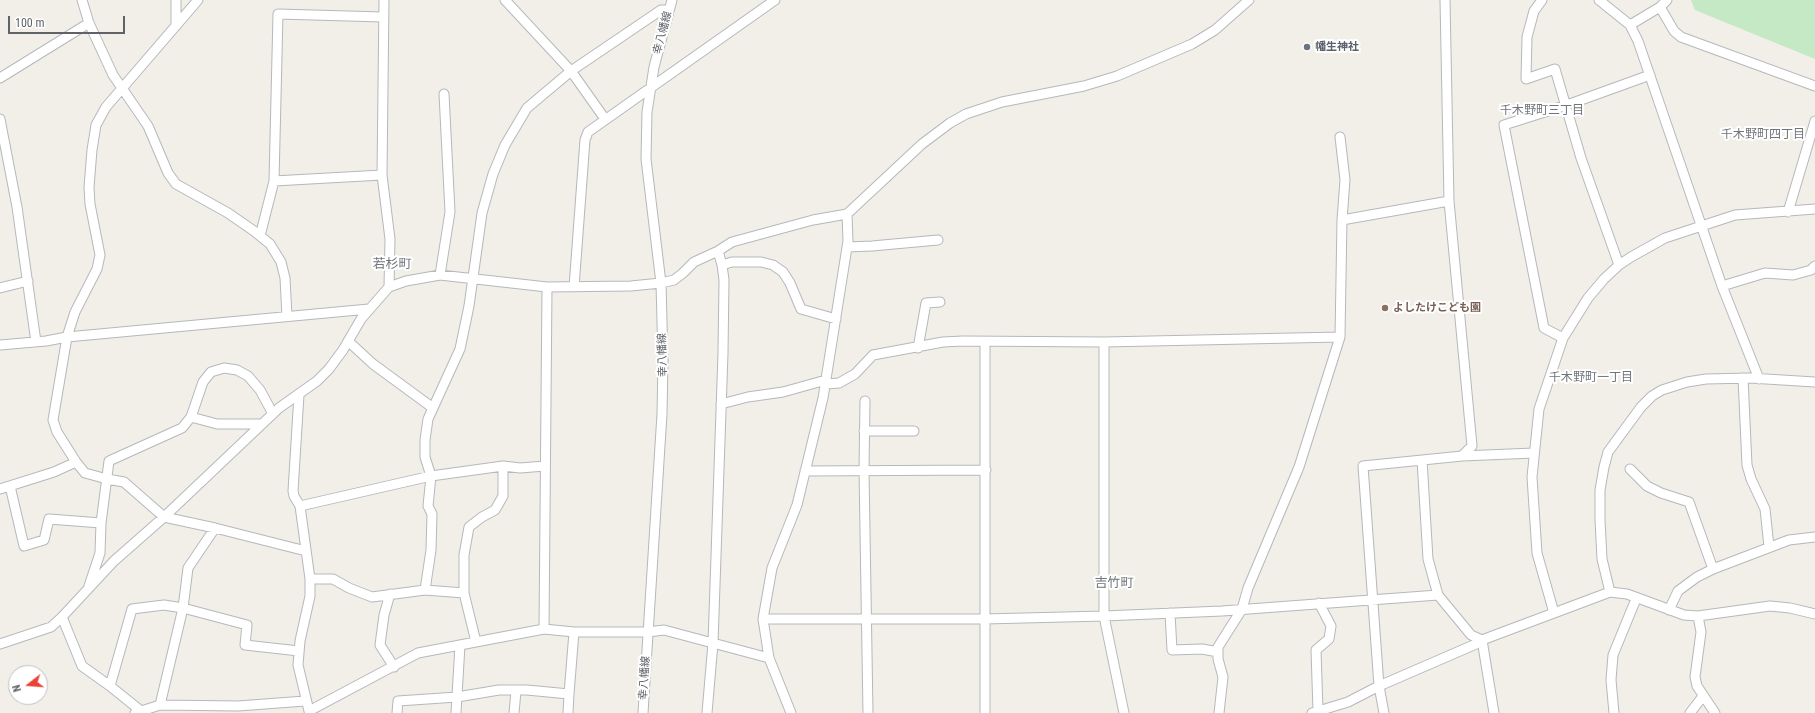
<!DOCTYPE html>
<meta charset="utf-8">
<style>
body{margin:0}
#map{position:relative;width:1815px;height:713px;overflow:hidden;background:#f1efe8;font-family:"Roboto Condensed",sans-serif}
canvas{display:block}
.north{position:absolute;left:8px;top:665px;width:40px;height:40px;box-sizing:border-box;background:#fff;border:1px solid #bfc1c3;border-radius:50%;rotate:253deg;font-size:11px;font-weight:700;line-height:16px;text-align:center;color:#5f6368}
.north::after{content:'';display:block;margin:auto;width:14px;height:18px;background:#ea4335;clip-path:polygon(50% 0,100% 100%,50% 72%,0 100%)}
.scale{position:absolute;left:8px;top:16px;width:117px;height:18px;box-sizing:border-box;border:2px solid #5f6368;border-top:0;padding-left:5px;font-size:12px;line-height:14px;white-space:nowrap;color:#5f6368;-webkit-text-stroke:3px #fff;paint-order:stroke}
</style>
<div id="map">
<canvas width="1815" height="713"></canvas>
<div class="north">N</div>
<div class="scale">100 m</div>
</div>
<script>
const c = document.querySelector('canvas').getContext('2d');
c.lineJoin = 'round';
function fill(path, color) {
  c.fillStyle = color;
  c.fill(path, 'evenodd');
}
function poly(rows) {
  const path = new Path2D();
  for (const r of rows) {
    path.moveTo(r[0], r[1]);
    for (let i = 2; i < r.length; i += 2) path.lineTo(r[i], r[i + 1]);
  }
  return path;
}
function trace(path, color, width, dash) {
  c.strokeStyle = color;
  c.lineWidth = width;
  c.lineCap = dash ? 'butt' : 'round';
  c.setLineDash(dash || []);
  c.stroke(path);
}
function drawText(font, color, halo, rows, align = 'center') {
  c.font = font + ' "Roboto Condensed","Noto Sans JP",sans-serif';
  c.lineWidth = 4;
  c.setLineDash([]);
  c.textBaseline = 'middle';
  c.strokeStyle = halo;
  c.fillStyle = color;
  for (const [text, x, y, turn = 0] of rows) {
    c.save();
    c.translate(x, y);
    c.rotate((+turn || 0) * Math.PI / 180);
    c.textAlign = isNaN(turn) ? turn : align;
    if (halo) c.strokeText(text, 0, 0);
    c.fillText(text, 0, 0);
    c.restore();
  }
}
fill(poly([
 [1691,0,1815,0,1815,59,1695,10]
]), '#c5e8c5');
const minor = poly([
 [82,0,89,23,113,75,148,126,168,173,176,184,228,213,254,231,270,244,281,262,285,278,287,316],
 [176,0,176,26],
 [198,0,106,107,96,125,92,150,89,187,90,204,100,255,97,269,75,312,67,337,53,420,57,432,76,462,85,473,107,479,124,482,164,517,215,528,306,551],
 [384,0,382,175,390,239,389,287],
 [505,0,571,71,605,119],
 [1542,0,1534,11,1527,37,1526,79,1555,69,1581,158,1619,265],
 [1599,0,1630,25,1638,41,1722,286,1759,379],
 [1660,7,1674,31,1681,37,1815,86],
 [1630,25,1660,7,1667,0],
 [0,78,89,23],
 [0,119,17,207,36,342],
 [274,181,382,175],
 [1788,212,1815,121],
 [1342,220,1449,201],
 [260,236,274,181,278,14,383,17],
 [847,247,872,246,938,240],
 [722,265,732,262,761,262,773,265,783,272,790,283,801,309,836,319],
 [440,275,450,212,444,94],
 [1722,286,1765,273,1793,275,1811,270,1815,266],
 [574,287,585,140,588,132,775,0],
 [0,288,28,281],
 [1563,338,1544,328,1504,125,1567,105,1650,75],
 [348,341,373,364,433,408],
 [1104,342,1104,616,1124,713],
 [0,345,46,341,67,337,369,309],
 [918,348,926,303,940,302],
 [1743,378,1747,465,1751,479,1765,509,1769,547],
 [826,384,839,383,855,374,873,355,943,342,963,341,1104,342,1340,337],
 [299,395,293,491,294,496,300,506,310,579,310,596,300,641,298,665,309,711,418,653,544,629,574,632,648,632,664,630,769,658],
 [865,401,864,470,868,713],
 [721,404,748,397,783,392,826,380],
 [191,417,217,424,262,424],
 [864,431,914,431],
 [1462,456,1534,453],
 [1422,460,1428,559,1438,595,1471,635,1482,640],
 [1630,469,1647,486,1661,493,1689,502,1713,569],
 [805,471,986,470],
 [10,486,24,546,44,540,49,519,101,523],
 [0,489,54,472,76,462],
 [300,506,431,476,503,466,520,468,545,466],
 [310,579,333,579,349,588,372,597,425,590],
 [89,586,100,553,101,523,109,461,182,428,191,417,203,382,211,372,224,368,237,370,248,376,260,390,273,414],
 [1610,592,1602,559,1600,520,1600,490,1604,467,1608,452,1641,407,1652,396,1662,390,1687,382,1706,379,1750,378,1815,382],
 [464,593,425,590,431,550,432,514,428,506,431,476,425,457,425,440,428,419,433,408,460,349,469,306,482,213,493,174,505,145,527,108,571,71,661,10,669,10],
 [390,594,384,615,380,645,394,667],
 [1669,610,1678,591,1697,577,1713,569,1789,540,1815,537],
 [1170,613,1172,650,1202,649,1218,652],
 [1554,613,1537,553,1532,477,1539,409,1563,338,1588,298,1604,279,1619,265,1631,257,1665,238,1735,215,1815,209],
 [1698,616,1701,632,1695,677,1697,686,1715,713],
 [62,617,82,666,110,686],
 [763,619,984,619,1104,616,1222,611,1438,595],
 [544,629,547,287],
 [1482,640,1494,713],
 [476,642,464,593,464,555,469,527,482,517,495,510,503,496,503,466],
 [0,644,51,627,62,617,114,561,164,517,279,408,317,381,329,369,343,350,361,319,389,287,406,281,440,275,547,287,631,286,661,283,674,280,683,273,694,262,718,251,732,242,813,220,847,214,922,144,950,123,966,114,1002,102,1084,86,1117,76,1192,44,1215,30,1249,0],
 [160,705,183,608,188,568,215,528],
 [141,711,110,686,132,609,164,605,183,608,247,625,245,645,299,651],
 [1318,711,1316,650,1329,639,1331,626,1319,603],
 [135,713,160,705,238,706,305,701],
 [397,713,398,701,457,697,499,690,527,690,569,694,574,632],
 [456,713,460,645],
 [514,713,516,691],
 [568,713,569,694],
 [643,713,662,414,663,361,661,283,646,159,647,112,654,67,672,0],
 [707,713,713,643,723,353,724,280,722,265,718,251],
 [791,713,769,658,763,619,772,568,797,505,823,398,848,241,847,214],
 [985,713,985,342],
 [1219,713,1223,677,1218,659,1218,647,1242,609,1248,588,1299,467,1340,337,1342,220,1345,180,1340,137],
 [1312,713,1348,702,1379,686,1476,644,1482,640,1610,592,1627,594,1684,615,1698,616,1770,606,1790,608,1815,614],
 [1384,713,1379,686,1363,466,1462,456,1472,446,1449,201,1445,0],
 [1614,713,1611,680,1613,655,1636,599],
 [1690,713,1703,696]
]);
trace(minor, '#b5b8bc', 11);
trace(minor, '#fff', 9);
for (const [x, y, r, color] of [
 [1307,47,4,"#6b7280"],
 [1385,308,4,"#8d6e63"]
]) {
  const dot = new Path2D();
  dot.arc(x, y, r, 0, 2 * Math.PI);
  c.fillStyle = color;
  c.fill(dot);
  trace(dot, '#fff', 1.5);
}
drawText('11px', '#5f6368', '#fff', [
 ["幸八幡線",663,33,-75],
 ["幸八幡線",663,355,-91],
 ["幸八幡線",645,678,-86]
]);
drawText('bold 11px', '#5b616d', '#fff', [
 ["幡生神社",1315,47]
], 'left');
drawText('bold 11px', '#785e54', '#fff', [
 ["よしたけこども園",1393,308]
], 'left');
drawText('12px', '#70757a', '#fff', [
 ["千木野町三丁目",1542,111],
 ["千木野町四丁目",1763,135],
 ["千木野町一丁目",1591,378]
]);
drawText('13px', '#70757a', '#fff', [
 ["若杉町",392,265],
 ["吉竹町",1114,584]
]);
</script>
